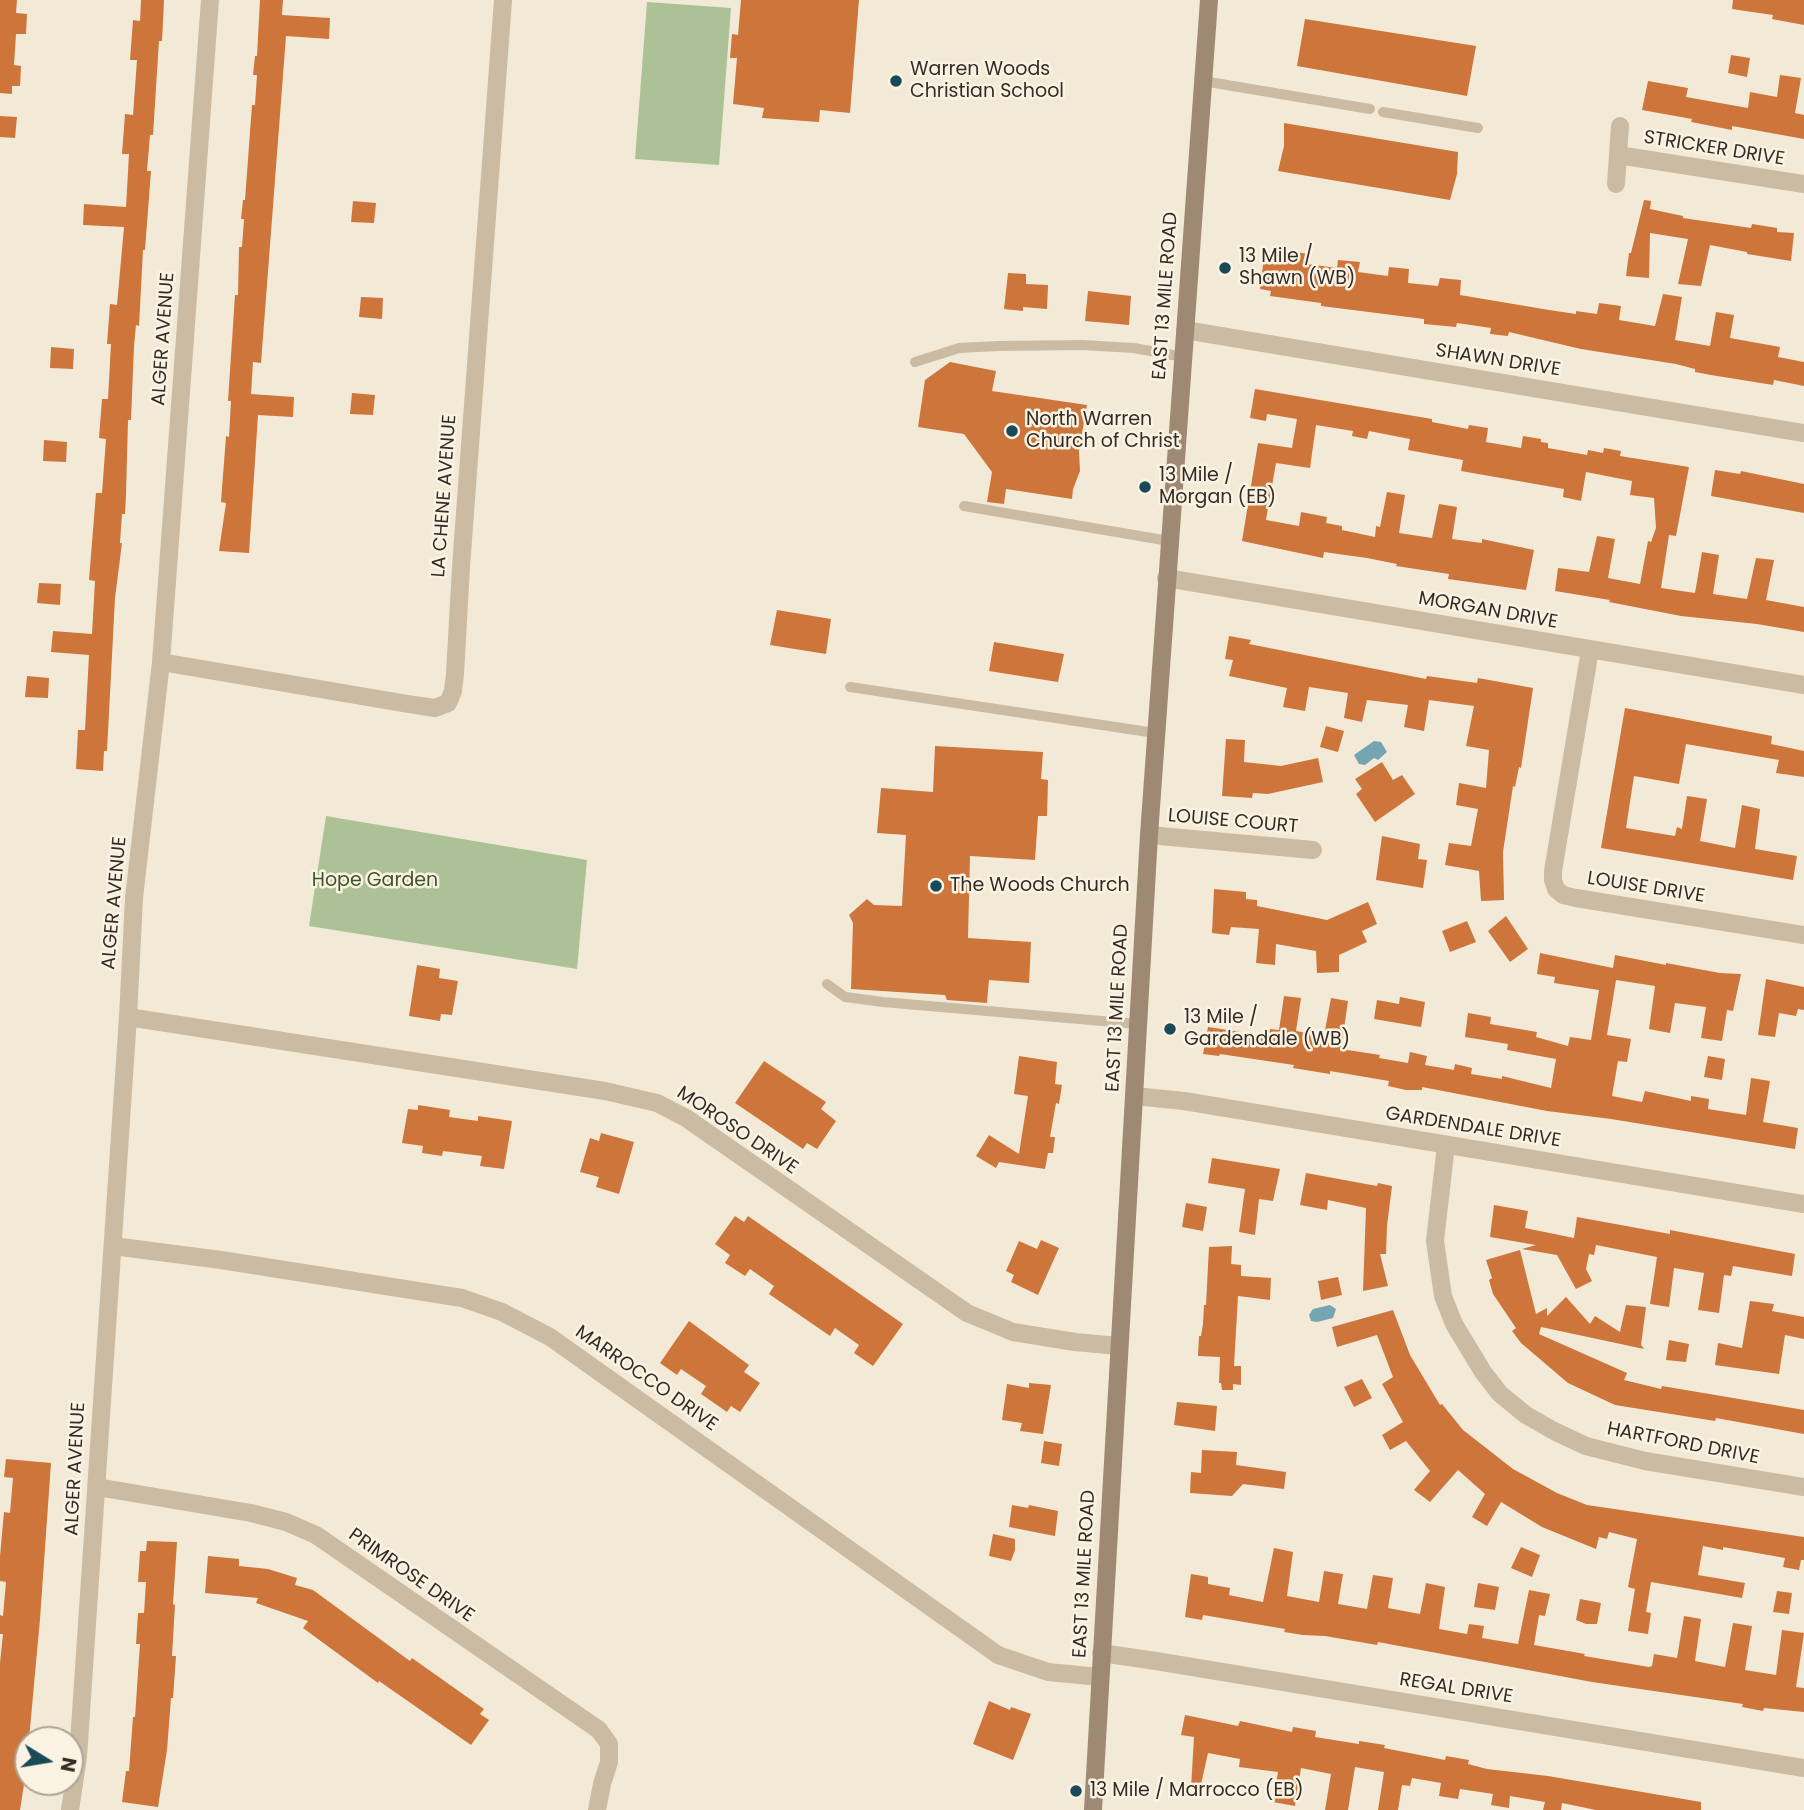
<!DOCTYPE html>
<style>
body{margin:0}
#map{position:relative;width:1804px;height:1810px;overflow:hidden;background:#f2ead7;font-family:Poppins,sans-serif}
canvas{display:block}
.north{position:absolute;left:14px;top:1726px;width:70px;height:70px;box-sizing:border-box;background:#faf3e3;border:2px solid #aba497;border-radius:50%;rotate:101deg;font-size:19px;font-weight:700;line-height:28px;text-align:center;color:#352d25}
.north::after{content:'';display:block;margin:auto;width:24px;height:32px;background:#194a58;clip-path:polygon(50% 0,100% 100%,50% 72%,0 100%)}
</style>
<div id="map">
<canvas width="1804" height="1810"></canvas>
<div class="north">N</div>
</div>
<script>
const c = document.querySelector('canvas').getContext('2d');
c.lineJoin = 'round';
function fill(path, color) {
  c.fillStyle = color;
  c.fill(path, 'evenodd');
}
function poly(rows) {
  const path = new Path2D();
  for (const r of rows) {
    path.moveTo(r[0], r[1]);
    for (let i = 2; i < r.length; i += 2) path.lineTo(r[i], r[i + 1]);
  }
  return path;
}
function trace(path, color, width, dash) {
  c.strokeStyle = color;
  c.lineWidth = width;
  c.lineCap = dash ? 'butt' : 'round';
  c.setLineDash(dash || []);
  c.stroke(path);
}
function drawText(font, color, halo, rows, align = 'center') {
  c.font = font + ' Poppins,sans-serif';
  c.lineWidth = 5;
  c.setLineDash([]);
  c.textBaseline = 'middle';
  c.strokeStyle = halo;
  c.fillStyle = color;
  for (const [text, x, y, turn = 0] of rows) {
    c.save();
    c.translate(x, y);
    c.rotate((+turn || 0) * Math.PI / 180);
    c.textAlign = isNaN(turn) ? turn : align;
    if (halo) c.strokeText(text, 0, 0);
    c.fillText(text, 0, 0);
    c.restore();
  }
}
fill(poly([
 [647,2,731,8,719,165,635,159],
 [326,816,587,860,577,969,309,926]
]), '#acc296');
fill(poly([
 [1374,741,1381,742,1387,752,1378,760,1374,758,1365,765,1359,764,1354,755],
 [1330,1305,1336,1309,1333,1318,1317,1322,1311,1321,1309,1315,1313,1309]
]), '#74a5b1');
fill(poly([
 [0,0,17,0,16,13,27,14,26,34,16,34,14,65,21,66,20,86,12,86,12,94,0,93],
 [141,0,164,0,163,22,162,41,159,41,153,135,150,135,147,171,151,171,145,250,143,250,139,326,136,325,134,346,131,420,128,420,126,495,125,514,122,514,120,543,122,543,115,598,107,751,104,751,103,771,76,769,78,730,85,730,89,655,51,652,53,631,92,634,95,581,89,580,96,493,102,493,106,439,99,438,102,399,108,399,111,344,107,344,110,304,117,305,124,227,83,225,84,204,126,207,129,154,122,154,125,114,133,115,137,60,130,60,133,20,140,21],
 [260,0,283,0,282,15,330,18,329,39,286,36,261,363,253,362,251,394,294,397,293,417,258,415,249,553,219,551,226,503,221,502,226,436,229,437,231,401,228,401,235,295,238,295,239,247,242,247,244,219,241,219,243,200,245,200,252,105,255,105,257,75,253,75,255,56,257,56],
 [741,0,859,0,850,113,820,110,819,122,762,118,764,108,733,104,737,58,730,58,732,34,738,35],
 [1733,0,1804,0,1804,25,1772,19,1773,15,1732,9],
 [1305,19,1476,46,1467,96,1297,66],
 [1731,55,1750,58,1747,77,1728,73],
 [1780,75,1801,78,1795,113,1804,115,1804,139,1732,126,1732,130,1691,122,1692,119,1642,110,1648,81,1688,88,1686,97,1748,108,1750,92,1777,97],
 [0,116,17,117,15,138,0,137],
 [1284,123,1458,152,1457,174,1450,200,1278,171,1284,146],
 [1644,200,1651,201,1650,209,1683,216,1683,218,1751,228,1752,224,1777,228,1777,232,1794,233,1791,261,1747,254,1747,252,1710,245,1701,286,1678,284,1688,239,1650,233,1649,278,1626,276,1629,253,1631,253],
 [353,201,376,203,374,223,351,222],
 [1288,251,1309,254,1307,264,1337,268,1338,260,1360,262,1358,272,1388,276,1389,267,1409,269,1408,283,1438,286,1440,278,1461,280,1460,295,1549,310,1576,314,1576,311,1597,314,1599,303,1621,306,1619,320,1655,326,1663,294,1682,297,1675,340,1710,346,1716,312,1734,315,1730,338,1780,347,1778,357,1804,362,1804,386,1774,380,1773,385,1711,375,1695,372,1695,369,1676,364,1581,349,1509,332,1508,336,1490,334,1491,328,1457,323,1456,327,1424,324,1424,319,1321,306,1321,303,1270,296,1271,291,1260,289,1264,257,1284,259],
 [1008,273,1026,274,1026,284,1048,285,1047,309,1023,307,1023,311,1004,309],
 [1088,291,1131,296,1129,325,1085,321],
 [361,297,383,298,382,319,359,317],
 [51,347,74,349,73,369,50,368],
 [950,362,996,371,992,391,1087,405,1079,451,1080,471,1073,489,1072,499,1006,489,1004,504,987,502,992,472,964,434,918,427,925,380],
 [1255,389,1432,419,1432,422,1468,429,1469,425,1488,428,1486,442,1521,448,1523,436,1541,439,1541,442,1548,443,1548,448,1587,455,1588,450,1603,453,1604,448,1621,451,1620,456,1689,467,1676,536,1669,535,1661,588,1695,593,1702,552,1719,555,1713,594,1747,599,1756,558,1774,560,1766,600,1804,607,1804,632,1757,624,1681,616,1609,602,1610,600,1555,591,1558,568,1589,572,1597,536,1615,539,1608,578,1640,584,1648,541,1651,542,1656,528,1654,498,1630,495,1632,481,1586,472,1581,501,1563,497,1564,489,1461,471,1463,460,1408,450,1410,439,1369,431,1367,439,1352,436,1353,431,1316,425,1310,468,1276,463,1266,520,1299,526,1301,512,1327,517,1326,523,1342,526,1342,530,1375,537,1376,526,1380,527,1387,492,1405,495,1399,533,1432,538,1439,504,1457,507,1452,539,1482,543,1482,539,1534,550,1526,590,1448,579,1449,574,1396,566,1397,564,1367,558,1324,552,1323,558,1242,541,1258,443,1292,448,1297,419,1267,414,1266,421,1250,418],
 [352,393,375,395,373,415,350,414],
 [44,440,67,442,66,462,43,461],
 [1715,470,1740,474,1741,471,1804,484,1804,513,1711,496],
 [39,583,61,584,60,605,37,603],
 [777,610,831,619,826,654,770,645],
 [1229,636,1251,640,1249,644,1426,679,1427,676,1477,683,1478,678,1533,688,1521,768,1519,767,1515,787,1513,786,1503,852,1504,900,1481,901,1479,871,1445,865,1449,843,1471,846,1478,809,1456,805,1459,783,1486,788,1489,750,1466,746,1474,706,1429,700,1424,731,1404,727,1408,705,1367,700,1362,722,1344,718,1348,693,1309,687,1305,711,1283,707,1287,688,1229,676,1233,660,1225,659],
 [994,642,1064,654,1058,682,989,671],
 [27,676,49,678,48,698,25,697],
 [1625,708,1772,736,1771,744,1804,751,1804,777,1776,773,1779,760,1686,744,1679,784,1634,776,1626,828,1675,836,1677,827,1682,829,1687,796,1707,799,1700,841,1735,848,1742,805,1760,809,1755,849,1797,856,1793,880,1601,848],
 [1326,726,1344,731,1338,752,1320,747],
 [1226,739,1245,740,1244,762,1281,766,1318,758,1323,782,1268,794,1253,793,1252,798,1222,796],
 [935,746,1043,752,1041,779,1048,780,1047,816,1038,816,1035,860,970,856,968,938,1031,942,1029,983,989,980,987,1003,947,1000,945,995,851,989,853,923,849,915,867,899,874,905,902,906,906,835,877,833,881,788,933,792],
 [1382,762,1393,780,1402,775,1415,794,1375,822,1356,794,1362,789,1355,779],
 [1382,836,1420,844,1418,859,1427,860,1423,888,1376,880],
 [1214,889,1246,892,1246,899,1257,900,1257,906,1327,920,1368,902,1377,924,1362,931,1367,942,1339,955,1339,972,1317,973,1316,951,1276,944,1275,965,1256,963,1259,929,1231,927,1229,935,1212,933],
 [1506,916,1528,949,1510,962,1488,931],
 [1467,921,1476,942,1450,952,1442,931],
 [1540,953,1613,968,1615,955,1666,965,1666,963,1720,973,1741,974,1733,1011,1727,1010,1722,1041,1701,1038,1706,1007,1675,1003,1670,1033,1649,1029,1655,986,1616,980,1607,1035,1631,1039,1627,1062,1618,1061,1612,1096,1642,1102,1645,1091,1691,1101,1691,1096,1709,1099,1708,1109,1746,1115,1751,1078,1770,1081,1763,1122,1798,1128,1795,1149,1611,1119,1547,1111,1422,1087,1422,1090,1406,1090,1388,1086,1389,1081,1330,1071,1330,1074,1293,1068,1294,1065,1220,1054,1219,1056,1203,1054,1208,1027,1241,1032,1240,1035,1268,1039,1270,1029,1279,1030,1284,996,1301,998,1296,1031,1324,1036,1331,998,1348,1001,1341,1049,1380,1055,1379,1058,1408,1063,1410,1052,1427,1056,1425,1065,1454,1070,1455,1064,1472,1068,1471,1074,1502,1079,1502,1076,1551,1088,1556,1059,1507,1050,1508,1044,1465,1037,1468,1013,1491,1017,1490,1024,1537,1032,1536,1037,1568,1046,1570,1037,1591,1040,1599,990,1554,983,1555,977,1537,974],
 [417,965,440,969,439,978,458,981,452,1015,441,1014,440,1021,409,1016],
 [1766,979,1804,987,1804,1010,1798,1009,1796,1016,1779,1013,1775,1037,1758,1035],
 [1400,997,1425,1002,1421,1027,1374,1019,1377,1000,1399,1004],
 [1019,1056,1057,1062,1055,1084,1062,1085,1059,1104,1056,1103,1050,1137,1055,1137,1053,1153,1048,1153,1045,1169,999,1162,996,1168,976,1156,989,1135,1019,1154,1028,1096,1014,1094],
 [1708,1056,1725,1059,1722,1080,1704,1077],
 [764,1061,826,1102,821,1109,836,1121,817,1149,807,1143,803,1149,735,1103],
 [418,1105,450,1110,449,1117,478,1121,478,1116,512,1121,504,1169,480,1166,482,1156,443,1151,442,1156,422,1153,423,1146,402,1143,408,1109,418,1110],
 [601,1133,634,1142,619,1194,596,1187,599,1177,580,1172,590,1138,599,1141],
 [1212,1158,1280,1169,1273,1201,1259,1199,1255,1235,1239,1232,1245,1189,1208,1183],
 [1306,1173,1377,1186,1378,1183,1392,1186,1387,1226,1386,1254,1380,1254,1388,1286,1363,1291,1366,1208,1328,1200,1327,1210,1300,1205],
 [1186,1203,1207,1207,1203,1231,1182,1227],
 [1494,1205,1528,1211,1525,1228,1574,1238,1577,1217,1670,1234,1670,1230,1795,1254,1792,1276,1733,1266,1731,1276,1724,1275,1719,1313,1698,1310,1704,1273,1674,1268,1669,1307,1650,1304,1657,1257,1596,1245,1594,1255,1589,1254,1586,1269,1592,1281,1576,1289,1557,1255,1522,1249,1536,1245,1490,1237],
 [735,1216,744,1222,748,1216,903,1324,873,1366,854,1353,859,1345,835,1328,830,1336,769,1294,774,1286,750,1269,745,1276,725,1263,730,1255,715,1244],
 [1041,1240,1059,1248,1038,1295,1011,1282,1014,1275,1006,1271,1019,1241,1037,1249],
 [1232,1246,1231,1264,1241,1265,1241,1276,1271,1278,1270,1300,1238,1296,1234,1366,1241,1366,1241,1385,1233,1384,1233,1390,1222,1390,1221,1383,1219,1383,1220,1357,1198,1356,1199,1336,1201,1336,1203,1324,1204,1305,1206,1305,1209,1247],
 [1520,1250,1536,1314,1547,1308,1547,1316,1566,1297,1590,1324,1595,1316,1620,1332,1626,1305,1646,1307,1641,1345,1644,1349,1541,1327,1539,1334,1627,1373,1624,1380,1661,1389,1662,1386,1804,1410,1804,1434,1716,1418,1715,1421,1615,1405,1568,1383,1521,1343,1512,1331,1516,1328,1493,1294,1489,1280,1492,1278,1486,1260],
 [1338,1277,1342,1295,1321,1300,1318,1281],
 [1750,1301,1774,1304,1772,1311,1804,1317,1804,1339,1785,1335,1779,1374,1715,1365,1718,1343,1742,1348],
 [1393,1310,1410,1355,1440,1405,1442,1404,1463,1430,1513,1469,1557,1493,1587,1505,1804,1537,1804,1560,1801,1560,1799,1570,1783,1567,1785,1558,1723,1547,1723,1550,1703,1546,1698,1575,1745,1583,1742,1598,1651,1582,1646,1612,1651,1613,1648,1634,1628,1631,1635,1589,1628,1587,1637,1539,1609,1532,1607,1539,1599,1537,1596,1549,1542,1527,1501,1502,1487,1526,1472,1517,1485,1494,1458,1470,1430,1502,1414,1490,1430,1471,1406,1441,1390,1450,1382,1435,1403,1422,1382,1384,1393,1377,1377,1335,1337,1347,1332,1327],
 [689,1321,749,1365,744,1372,760,1383,740,1412,731,1406,727,1412,701,1394,706,1386,681,1369,677,1375,660,1363],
 [1669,1340,1689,1344,1686,1362,1666,1360],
 [1362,1379,1372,1398,1354,1407,1344,1387],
 [1029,1383,1051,1385,1043,1434,1020,1431,1022,1423,1002,1420,1007,1384,1029,1388],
 [1177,1402,1217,1406,1215,1431,1174,1425],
 [1044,1441,1062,1444,1059,1466,1041,1463],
 [1202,1450,1237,1452,1236,1465,1286,1472,1284,1489,1243,1484,1232,1496,1190,1493,1191,1472,1201,1473],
 [6,1459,51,1463,40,1619,26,1772,20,1810,0,1810,0,1663,3,1634,0,1634,0,1615,3,1616,6,1582,0,1581,0,1556,4,1512,10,1513,13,1478,4,1477],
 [1012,1505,1028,1508,1029,1505,1058,1511,1055,1536,1009,1527],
 [993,1534,1015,1539,1015,1550,1011,1561,989,1556],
 [147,1541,177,1542,173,1604,175,1605,172,1656,176,1656,173,1698,171,1698,167,1750,158,1807,122,1802,126,1771,129,1771,133,1717,135,1717,140,1644,136,1644,138,1613,144,1613,146,1582,138,1582,140,1551,146,1551],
 [1521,1547,1540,1555,1532,1577,1511,1568],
 [1274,1548,1293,1552,1287,1596,1319,1602,1324,1571,1343,1574,1338,1604,1367,1609,1373,1575,1393,1578,1388,1608,1420,1614,1426,1583,1445,1587,1439,1629,1467,1634,1469,1624,1484,1626,1482,1638,1518,1644,1529,1590,1550,1594,1545,1616,1539,1615,1534,1645,1585,1654,1584,1656,1649,1667,1652,1666,1654,1654,1677,1658,1684,1616,1701,1619,1695,1661,1725,1667,1733,1623,1752,1626,1745,1670,1776,1675,1782,1630,1804,1633,1796,1687,1804,1688,1804,1712,1764,1708,1763,1711,1742,1707,1743,1704,1592,1682,1378,1642,1377,1645,1325,1636,1303,1635,1284,1632,1285,1629,1203,1615,1202,1620,1185,1617,1191,1574,1208,1577,1208,1584,1230,1588,1229,1595,1263,1602],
 [208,1556,239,1559,239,1566,268,1569,297,1578,295,1585,313,1590,410,1661,412,1658,484,1709,480,1714,489,1720,471,1745,379,1681,378,1683,303,1628,308,1621,256,1603,258,1598,205,1593],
 [1478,1583,1499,1587,1495,1610,1474,1607],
 [1777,1591,1792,1593,1789,1614,1773,1612],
 [1580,1599,1601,1603,1597,1624,1586,1624,1576,1620],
 [989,1701,1010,1710,1011,1707,1031,1714,1013,1760,973,1744],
 [1185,1715,1238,1726,1240,1721,1292,1732,1293,1727,1316,1731,1315,1737,1359,1744,1359,1741,1385,1745,1384,1748,1445,1760,1446,1756,1469,1760,1468,1764,1487,1769,1548,1776,1701,1802,1701,1810,1596,1810,1562,1803,1561,1810,1543,1810,1545,1802,1510,1796,1509,1808,1491,1805,1493,1794,1460,1789,1458,1799,1439,1796,1441,1783,1412,1778,1410,1786,1402,1785,1398,1810,1378,1810,1384,1772,1355,1767,1348,1810,1325,1810,1331,1774,1301,1768,1295,1806,1273,1802,1278,1772,1239,1767,1240,1759,1208,1753,1200,1789,1191,1788,1194,1737,1181,1735]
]), '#cd753a');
trace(poly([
 [1203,81,1370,109],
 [1383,112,1478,128],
 [915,362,959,348,998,346,1082,345,1134,348,1183,357],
 [964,506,1169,541],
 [850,687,1155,733],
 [827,984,845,997,883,1002,1137,1024]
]), '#cbbba2', 10);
trace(poly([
 [1618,155,1804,184],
 [1616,184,1620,126],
 [1185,330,1804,433],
 [1166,578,1804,685],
 [1590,650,1553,871,1553,880,1556,889,1563,895,1576,898,1804,935],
 [161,662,408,704,435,708,448,703,453,691,455,674,461,567,503,0],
 [1149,835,1313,850],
 [128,1017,605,1091,657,1103,686,1118,967,1313,1013,1332,1075,1342,1119,1346],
 [1134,1096,1184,1101,1804,1204],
 [1446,1145,1435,1241,1443,1296,1454,1324,1483,1372,1500,1394,1526,1415,1554,1431,1586,1446,1645,1461,1804,1487],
 [113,1246,221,1260,462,1298,502,1312,550,1337,998,1655,1048,1672,1100,1677],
 [97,1487,251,1513,286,1522,316,1535,599,1730,609,1744,609,1762,602,1784,597,1810],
 [1101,1653,1156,1661,1804,1768],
 [70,1810,78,1757,128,1017,134,898,161,662,210,0]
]), '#cbbba2', 18);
trace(poly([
 [1093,1810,1149,835,1209,0]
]), '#9e8a74', 18);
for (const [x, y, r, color] of [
 [896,81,7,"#194a58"],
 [1225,268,7,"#194a58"],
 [1012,431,7,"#194a58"],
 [1145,487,7,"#194a58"],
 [936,886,7,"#194a58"],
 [1170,1029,7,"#194a58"],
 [1076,1791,7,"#194a58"]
]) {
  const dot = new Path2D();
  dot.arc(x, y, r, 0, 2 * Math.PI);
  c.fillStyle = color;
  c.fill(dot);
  trace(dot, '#faf3e3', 2.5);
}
drawText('19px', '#352d25', '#faf3e3', [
 ["Warren Woods",910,70],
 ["Christian School",910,92],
 ["13 Mile /",1239,257],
 ["Shawn (WB)",1239,279],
 ["North Warren",1026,420],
 ["Church of Christ",1026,442],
 ["13 Mile /",1159,476],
 ["Morgan (EB)",1159,498],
 ["The Woods Church",950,886],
 ["13 Mile /",1184,1018],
 ["Gardendale (WB)",1184,1040],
 ["13 Mile / Marrocco (EB)",1090,1791]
], 'left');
drawText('19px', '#352d25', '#faf3e3', [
 ["STRICKER DRIVE",1714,149,9],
 ["EAST 13 MILE ROAD",1166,296,-86],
 ["ALGER AVENUE",164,339,-86],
 ["SHAWN DRIVE",1498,361,9],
 ["LA CHENE AVENUE",445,496,-86],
 ["MORGAN DRIVE",1488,611,10],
 ["LOUISE COURT",1233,822,5],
 ["LOUISE DRIVE",1646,888,9],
 ["ALGER AVENUE",115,903,-85],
 ["EAST 13 MILE ROAD",1118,1008,-87],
 ["GARDENDALE DRIVE",1473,1128,9],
 ["MOROSO DRIVE",737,1131,34],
 ["MARROCCO DRIVE",646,1379,35],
 ["HARTFORD DRIVE",1683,1444,11],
 ["ALGER AVENUE",76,1469,-87],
 ["EAST 13 MILE ROAD",1085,1574,-87],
 ["PRIMROSE DRIVE",411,1576,35],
 ["REGAL DRIVE",1456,1689,9]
]);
drawText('19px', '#3d5528', '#faf3e3', [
 ["Hope Garden",375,881]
]);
</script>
